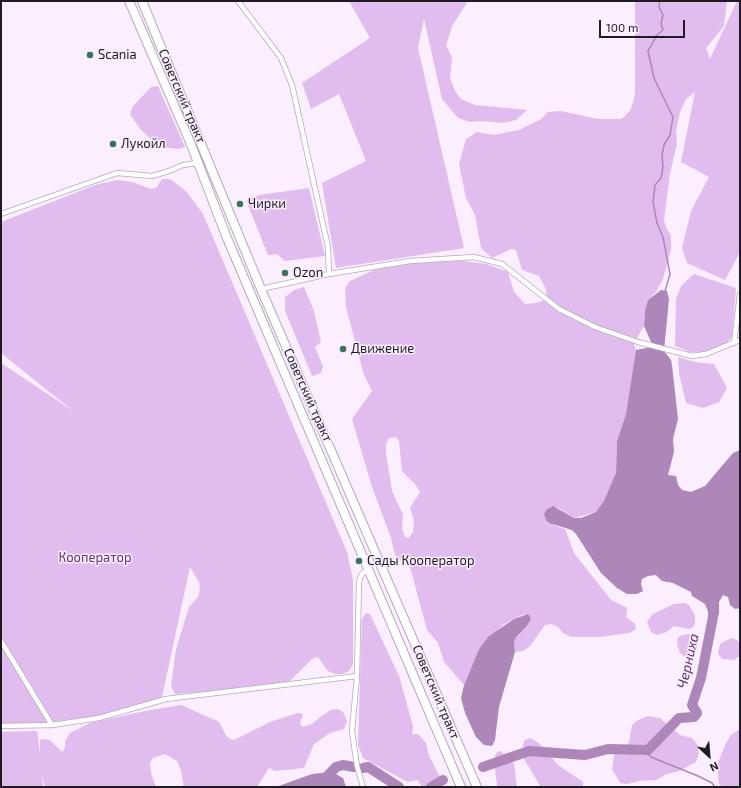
<!DOCTYPE html>
<meta charset="utf-8">
<style>
body{margin:0}
#map{position:relative;width:741px;height:788px;overflow:hidden;background:#faeeff;font-family:"Exo 2",sans-serif}
canvas{display:block}
.frame{position:absolute;inset:0;border:2px solid #1f1b21;pointer-events:none}
.north{position:absolute;left:689px;top:736px;width:40px;height:40px;-webkit-text-stroke:3px #faeeff;paint-order:stroke;rotate:154deg;font-size:11px;font-weight:700;line-height:16px;text-align:center;color:#1f1b21}
.north::after{content:'';display:block;margin:auto;width:14px;height:18px;background:#1f1b21;clip-path:polygon(50% 0,100% 100%,50% 72%,0 100%)}
.scale{position:absolute;left:599px;top:20px;width:86px;height:18px;box-sizing:border-box;border:2px solid #1f1b21;border-top:0;padding-left:5px;font-size:12px;line-height:14px;white-space:nowrap;color:#1f1b21;-webkit-text-stroke:3px #faeeff;paint-order:stroke}
</style>
<div id="map">
<canvas width="741" height="788"></canvas>
<div class="frame"></div>
<div class="north">N</div>
<div class="scale">100 m</div>
</div>
<script>
const c = document.querySelector('canvas').getContext('2d');
c.lineJoin = 'round';
function fill(path, color) {
  c.fillStyle = color;
  c.fill(path, 'evenodd');
}
function poly(rows) {
  const path = new Path2D();
  for (const r of rows) {
    path.moveTo(r[0], r[1]);
    for (let i = 2; i < r.length; i += 2) path.lineTo(r[i], r[i + 1]);
  }
  return path;
}
function trace(path, color, width, dash) {
  c.strokeStyle = color;
  c.lineWidth = width;
  c.lineCap = dash ? 'butt' : 'round';
  c.setLineDash(dash || []);
  c.stroke(path);
}
function drawText(font, color, halo, rows, align = 'center') {
  c.font = font + ' "Exo 2",sans-serif';
  c.lineWidth = 3;
  c.setLineDash([]);
  c.textBaseline = 'middle';
  c.strokeStyle = halo;
  c.fillStyle = color;
  for (const [text, x, y, turn = 0] of rows) {
    c.save();
    c.translate(x, y);
    c.rotate((+turn || 0) * Math.PI / 180);
    c.textAlign = isNaN(turn) ? turn : align;
    if (halo) c.strokeText(text, 0, 0);
    c.fillText(text, 0, 0);
    c.restore();
  }
}
fill(poly([
 [349,1,468,1,452,26,446,46,452,57,450,78,455,91,461,99,475,105,527,110,516,120,503,123,480,121,470,122,458,118,442,99,424,19,418,48,464,248,336,268,322,183,366,161,339,94,311,109,302,83,370,38],
 [635,1,727,1,724,26,706,48,710,59,737,1,740,1,740,252,725,280,687,263,682,248,691,211,709,177,681,162,695,92,686,99,680,112,676,131,677,144,670,173,664,220,666,227,671,236,671,249,663,279,656,292,648,300,644,317,644,326,634,343,636,350,630,393,626,414,617,441,616,473,614,481,601,508,596,512,574,518,557,507,553,525,565,529,574,553,611,600,627,608,626,617,635,624,636,629,629,633,599,637,572,637,564,634,558,627,551,624,545,625,530,646,523,651,515,652,514,643,516,637,526,627,528,614,522,615,504,624,479,649,464,685,444,662,438,643,427,630,410,567,395,555,391,538,372,487,352,419,372,391,364,375,346,307,345,288,350,281,374,270,420,262,463,261,486,264,508,272,514,292,525,304,536,303,547,299,546,289,539,276,522,270,516,250,511,249,492,258,481,248,475,215,466,198,459,164,466,139,477,132,494,135,519,130,541,119,548,112,561,111,598,119,621,119,625,116,631,109,635,94],
 [396,437,399,441,402,471,416,485,420,492,410,508,414,521,413,532,409,538,405,537,402,529,403,515,392,491,386,453,386,444,389,438],
 [158,86,185,147,179,149,160,147,141,130,130,114,133,106,151,87],
 [162,179,170,179,186,191,203,214,347,552,353,580,353,664,349,671,342,674,335,674,328,671,318,657,312,659,291,680,280,686,175,694,171,686,176,649,189,607,198,597,200,590,199,582,190,567,162,697,106,715,42,723,1,724,1,363,73,411,1,353,1,222,95,185,117,180,132,182,151,189,156,188],
 [309,188,325,256,285,261,277,254,268,255,246,200,259,195],
 [694,274,736,288,732,337,721,348,707,353,690,352,675,346,676,299,681,286],
 [304,287,314,311,321,342,315,347,323,367,321,373,312,376,285,311,285,297,294,290],
 [678,357,695,362,714,364,727,388,719,402,703,408,686,403,679,373],
 [685,603,689,605,695,616,695,624,692,628,689,629,674,626,667,632,657,635,651,632,647,622,653,614,674,604],
 [366,613,370,614,399,676,413,726,412,734,418,734,426,743,429,756,440,777,441,787,422,787,418,780,408,782,363,758,358,745,362,619],
 [686,634,691,635,697,641,697,649,692,657,685,657,680,653,677,644,678,637],
 [731,638,737,640,740,644,740,655,734,660,722,659,718,653,720,644],
 [181,705,219,722,226,735,230,739,234,740,270,722,298,713,303,714,300,724,303,727,312,724,320,717,331,710,338,709,343,712,347,721,344,729,330,733,314,744,304,768,275,771,269,768,257,787,184,787,181,771,177,761,165,754,153,758,150,763,151,773,156,787,45,787,42,776,43,787,1,787,1,732,37,731,40,753,40,740,43,739,50,740,62,752,65,748,65,741,70,733,90,723,145,711],
 [648,716,660,718,680,735,692,738,697,744,699,753,696,762,679,771,667,774,656,780,639,781,627,784,620,783,612,769,614,755,629,743,632,725,638,720],
 [740,729,740,787,722,787,719,784,717,765,726,743,731,735],
 [530,738,539,743,558,765,583,782,583,787,541,787,524,759,523,744,525,740],
 [500,751,510,758,514,764,517,787,497,786,494,760,496,753]
]), '#e1bcee');
fill(poly([
 [661,290,667,291,669,299,664,351,671,360,672,365,678,419,673,439,674,452,668,475,676,476,678,485,682,490,691,492,705,486,733,453,740,450,740,608,735,609,730,605,728,597,723,595,719,602,719,615,713,617,709,614,705,604,692,596,691,592,673,583,662,581,656,575,648,576,642,579,641,584,643,591,637,594,627,594,617,588,601,573,576,534,572,530,549,523,546,520,544,514,547,509,553,506,574,518,581,518,596,512,604,501,616,473,617,441,626,414,636,350,651,347,652,344,644,326,645,311,648,300],
 [528,614,531,619,526,627,516,637,514,643,515,652,499,707,495,740,492,746,484,745,476,737,465,713,461,698,464,685,479,649,489,636,514,619],
 [332,772,343,778,346,787,276,787,312,774]
]), '#ad87b9');
trace(poly([
 [660,1,659,7,663,15,661,24,663,30,657,35,648,51,654,78,673,117,670,135,664,145,662,155,663,167,661,178,655,185,653,202,657,223,663,237,670,274,665,291],
 [643,750,651,757,698,776,712,783,715,787]
]), '#ad87b9', 1.5);
trace(poly([
 [483,767,529,751,585,755,608,749,648,750,679,718,694,717,697,713,692,705,701,678,713,617,713,603],
 [363,768,368,767,399,787],
 [317,787,336,767,343,765,354,767],
 [431,787,443,780]
]), '#ad87b9', 10);
const street = poly([
 [238,1,281,58,292,85,328,247,329,274],
 [1,214,117,173,152,176,169,171,183,165,198,163],
 [261,289,329,274,410,261,474,257,502,264,559,309,595,327,638,342,692,356,706,354,740,340],
 [734,343,740,294],
 [1,641,52,725],
 [1,726,52,725,99,718,166,699,357,676],
 [363,787,357,766,352,731,357,676,359,582,361,575,369,568]
]);
const highway = poly([
 [129,1,190,142,227,238,461,787],
 [142,1,261,289,477,787]
]);
trace(street, '#b6aaba', 6);
trace(highway, '#b6aaba', 10);
trace(street, '#fff', 4.5);
trace(highway, '#fff', 8);
for (const [x, y, r, color] of [
 [90,55,4,"#38735e"],
 [113,144,4,"#38735e"],
 [240,204,4,"#38735e"],
 [285,273,4,"#38735e"],
 [343,349,4,"#38735e"],
 [359,561,4,"#38735e"]
]) {
  const dot = new Path2D();
  dot.arc(x, y, r, 0, 2 * Math.PI);
  c.fillStyle = color;
  c.fill(dot);
  trace(dot, '#faeeff', 1.5);
}
drawText('13px', '#1f1b21', '#faeeff', [
 ["Scania",98,55],
 ["Лукойл",121,144],
 ["Чирки",248,204],
 ["Ozon",293,273],
 ["Движение",351,349],
 ["Сады Кооператор",367,561]
], 'left');
drawText('13px', '#1f1b21', '#faeeff', [
 ["Советский тракт",182,96,67],
 ["Советский тракт",308,395,66],
 ["Советский тракт",436,692,67]
]);
drawText('13px', '#623371', '#faeeff', [
 ["Кооператор",95,558]
]);
drawText('italic 14px', '#613270', '#faeeff', [
 ["Черниха",688,661,-77]
]);
</script>
